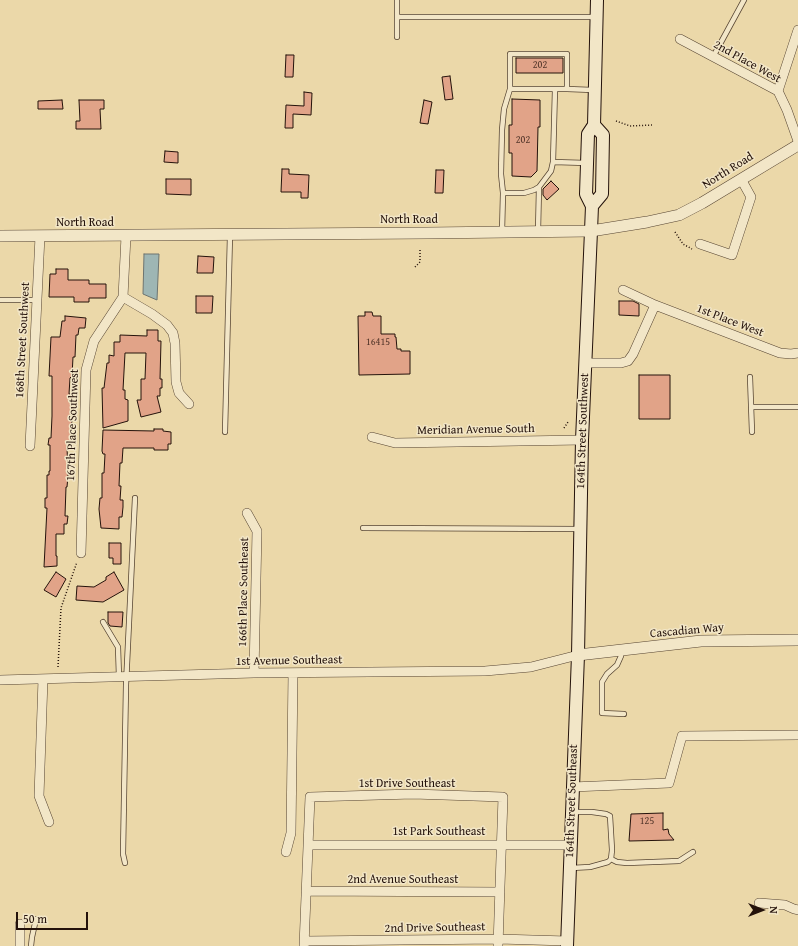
<!DOCTYPE html>
<style>
body{margin:0}
#map{position:relative;width:798px;height:946px;overflow:hidden;background:#ebd8a9;font-family:"Gentium Book Plus",serif}
canvas{display:block}
.north{position:absolute;left:742px;top:890px;width:40px;height:40px;-webkit-text-stroke:3px #f2e6c7;paint-order:stroke;rotate:90deg;font-size:11px;font-weight:700;line-height:16px;text-align:center;color:#24120b}
.north::after{content:'';display:block;margin:auto;width:14px;height:18px;background:#24120b;clip-path:polygon(50% 0,100% 100%,50% 72%,0 100%)}
.scale{position:absolute;left:16px;top:912px;width:72px;height:18px;box-sizing:border-box;border:2px solid #24120b;border-top:0;padding-left:5px;font-size:12px;line-height:14px;white-space:nowrap;color:#24120b;-webkit-text-stroke:3px #f2e6c7;paint-order:stroke}
</style>
<div id="map">
<canvas width="798" height="946"></canvas>
<div class="north">N</div>
<div class="scale">50 m</div>
</div>
<script>
const c = document.querySelector('canvas').getContext('2d');
c.lineJoin = 'round';
function fill(path, color) {
  c.fillStyle = color;
  c.fill(path, 'evenodd');
}
function poly(rows) {
  const path = new Path2D();
  for (const r of rows) {
    path.moveTo(r[0], r[1]);
    for (let i = 2; i < r.length; i += 2) path.lineTo(r[i], r[i + 1]);
  }
  return path;
}
function trace(path, color, width, dash) {
  c.strokeStyle = color;
  c.lineWidth = width;
  c.lineCap = dash ? 'butt' : 'round';
  c.setLineDash(dash || []);
  c.stroke(path);
}
function drawText(font, color, halo, rows, align = 'center') {
  c.font = font + ' "Gentium Book Plus",serif';
  c.lineWidth = 3;
  c.setLineDash([]);
  c.textBaseline = 'middle';
  c.strokeStyle = halo;
  c.fillStyle = color;
  for (const [text, x, y, turn = 0] of rows) {
    c.save();
    c.translate(x, y);
    c.rotate((+turn || 0) * Math.PI / 180);
    c.textAlign = isNaN(turn) ? turn : align;
    if (halo) c.strokeText(text, 0, 0);
    c.fillText(text, 0, 0);
    c.restore();
  }
}
const water = poly([
 [144,254,159,254,157,300,143,294,144,254]
]);
fill(water, '#9eb6b4');
trace(water, '#6d7470', 1);
const building = poly([
 [286,55,294,55,293,77,285,77,286,55],
 [516,58,563,58,563,73,516,73,516,58],
 [450,76,453,99,445,100,442,77,450,76],
 [304,92,312,93,311,115,293,114,293,128,285,128,286,105,304,106,304,92],
 [512,99,540,100,540,127,538,127,537,171,531,177,512,176,512,153,509,153,509,125,512,125,512,99],
 [62,100,63,109,38,109,38,101,62,100],
 [79,100,104,100,104,109,100,109,101,129,76,129,76,121,80,121,79,100],
 [424,100,432,102,428,124,420,123,424,100],
 [165,151,178,152,178,163,164,162,165,151],
 [282,169,289,169,289,174,309,175,308,198,301,198,301,192,281,192,282,169],
 [436,170,444,170,443,193,435,193,436,170],
 [166,179,191,179,191,195,166,194,166,179],
 [551,181,559,189,547,200,543,195,543,189,551,181],
 [198,256,214,257,213,273,197,273,198,256],
 [56,269,68,269,68,280,89,280,89,284,106,284,106,298,89,298,89,302,74,302,74,297,49,297,50,274,56,274,56,269],
 [196,296,213,296,212,313,196,313,196,296],
 [619,301,633,301,639,304,639,316,619,315,619,301],
 [365,312,372,312,373,316,381,316,381,334,395,334,395,337,396,337,397,349,401,349,401,351,410,351,410,374,359,375,358,316,365,316,365,312],
 [65,316,86,318,85,328,79,328,78,335,76,335,75,357,73,357,72,376,70,378,69,394,71,394,71,415,72,415,71,446,67,446,68,476,67,487,66,487,65,516,68,516,67,524,64,524,64,534,56,534,56,556,57,556,57,566,44,567,47,508,45,508,45,498,47,498,47,475,49,475,49,471,50,471,50,445,48,445,49,438,51,438,52,416,52,376,49,376,51,337,60,337,62,321,65,321,65,316],
 [147,330,158,330,158,341,161,341,160,379,162,379,162,388,160,388,160,396,157,396,161,412,141,417,137,400,141,400,141,379,145,379,146,353,125,353,123,390,125,390,125,399,128,400,128,421,103,428,102,388,104,388,107,363,109,363,109,355,114,356,114,342,120,342,120,335,147,336,147,330],
 [639,375,670,375,670,419,639,419,639,375],
 [154,429,163,429,163,431,171,432,171,444,168,444,168,450,154,450,154,448,123,448,122,463,120,463,119,486,121,486,120,500,123,500,123,507,122,517,119,517,119,529,101,528,99,509,100,498,102,498,102,473,104,473,105,454,103,454,102,451,103,430,154,431,154,429],
 [109,543,121,543,121,564,113,564,113,558,109,558,109,543],
 [56,572,66,579,56,597,44,590,56,572],
 [114,572,124,590,103,602,76,600,77,586,94,587,106,580,106,577,114,572],
 [108,612,123,612,122,627,110,626,108,623,108,612],
 [663,813,663,830,668,829,669,834,674,840,629,841,631,814,663,813]
]);
fill(building, '#e1a388');
trace(building, '#24120b', 1);
const service = poly([
 [397,0,397,17],
 [397,37,397,17,595,17],
 [713,57,744,0],
 [555,89,553,162,587,163],
 [567,89,510,89,510,54,567,54,567,89,593,90],
 [503,193,501,174,502,130,504,109,510,89],
 [502,232,503,193,524,193,534,190,539,187],
 [538,232,539,187,551,171,553,162],
 [0,300,37,300],
 [750,377,752,432],
 [751,407,798,407],
 [225,432,230,235],
 [363,528,580,529],
 [103,622,118,647,119,677],
 [621,650,621,656,617,665,607,674,602,682,602,713,624,714],
 [611,859,617,862,627,863,679,861,693,852],
 [125,863,123,854,126,685,135,498],
 [571,868,590,867,608,862,611,859,612,850,610,816,606,814,592,812,572,812],
 [31,946,32,937,36,919]
]);
const minor = poly([
 [680,39,778,91,787,110,798,141],
 [778,91,798,30],
 [700,244,732,255,751,197,741,179],
 [623,290,655,305],
 [123,297,152,314,167,325,173,333,175,343,176,382,179,393,189,404],
 [585,363,621,363,628,361,633,354,655,305,780,353,791,354,798,353],
 [372,437,395,443,582,440],
 [30,446,40,236],
 [247,513,257,531,254,673],
 [81,553,86,370,94,341,123,297,126,236],
 [43,679,39,796,49,822],
 [0,680,254,673,485,671,531,667,578,655],
 [572,787,669,783,682,736,798,735],
 [308,845,570,845],
 [286,852,291,833,293,673],
 [306,891,500,892],
 [759,903,785,905,794,909,798,910],
 [304,941,499,939,567,941],
 [20,946,20,924],
 [304,946,310,797,413,794,503,797,498,946]
]);
const tertiary = poly([
 [0,236,427,233,591,231,647,222,679,215,702,203,798,145],
 [578,655,701,641,798,640]
]);
const secondary = poly([
 [592,206,602,194,603,135,594,125],
 [567,946,578,655,582,440,591,231,592,206,586,194,588,134,594,125,597,0]
]);
trace(service, '#564432', 6);
trace(minor, '#564432', 10);
trace(tertiary, '#564432', 12);
trace(secondary, '#24120b', 14);
trace(poly([
 [616,121,630,126,652,125],
 [675,232,683,244,692,249],
 [415,267,420,262,420,250],
 [564,428,568,422],
 [58,667,61,608,77,562]
]), '#24120b', 1.5, [1, 2]);
trace(service, '#f2e6c7', 4.5);
trace(minor, '#f2e6c7', 9);
trace(tertiary, '#f2e6c7', 11);
trace(secondary, '#f2e6c7', 12);
drawText('10px', '#53362a', null, [
 ["202",540,65],
 ["202",523,140],
 ["16415",378,342],
 ["125",647,821]
]);
drawText('12px', '#24120b', '#f2e6c7', [
 ["2nd Place West",747,62,29],
 ["North Road",728,171,-32],
 ["North Road",409,220],
 ["North Road",85,223],
 ["1st Place West",730,321,21],
 ["168th Street Southwest",23,340,-87],
 ["167th Place Southwest",73,425,-88],
 ["Meridian Avenue South",476,430,-1],
 ["164th Street Southwest",583,431,-88],
 ["166th Place Southeast",244,592,-89],
 ["Cascadian Way",687,631,-5],
 ["1st Avenue Southeast",289,661,-1],
 ["1st Drive Southeast",407,784],
 ["164th Street Southeast",572,801,-88],
 ["1st Park Southeast",439,832],
 ["2nd Avenue Southeast",403,880],
 ["2nd Drive Southeast",435,928,-1]
]);
</script>
